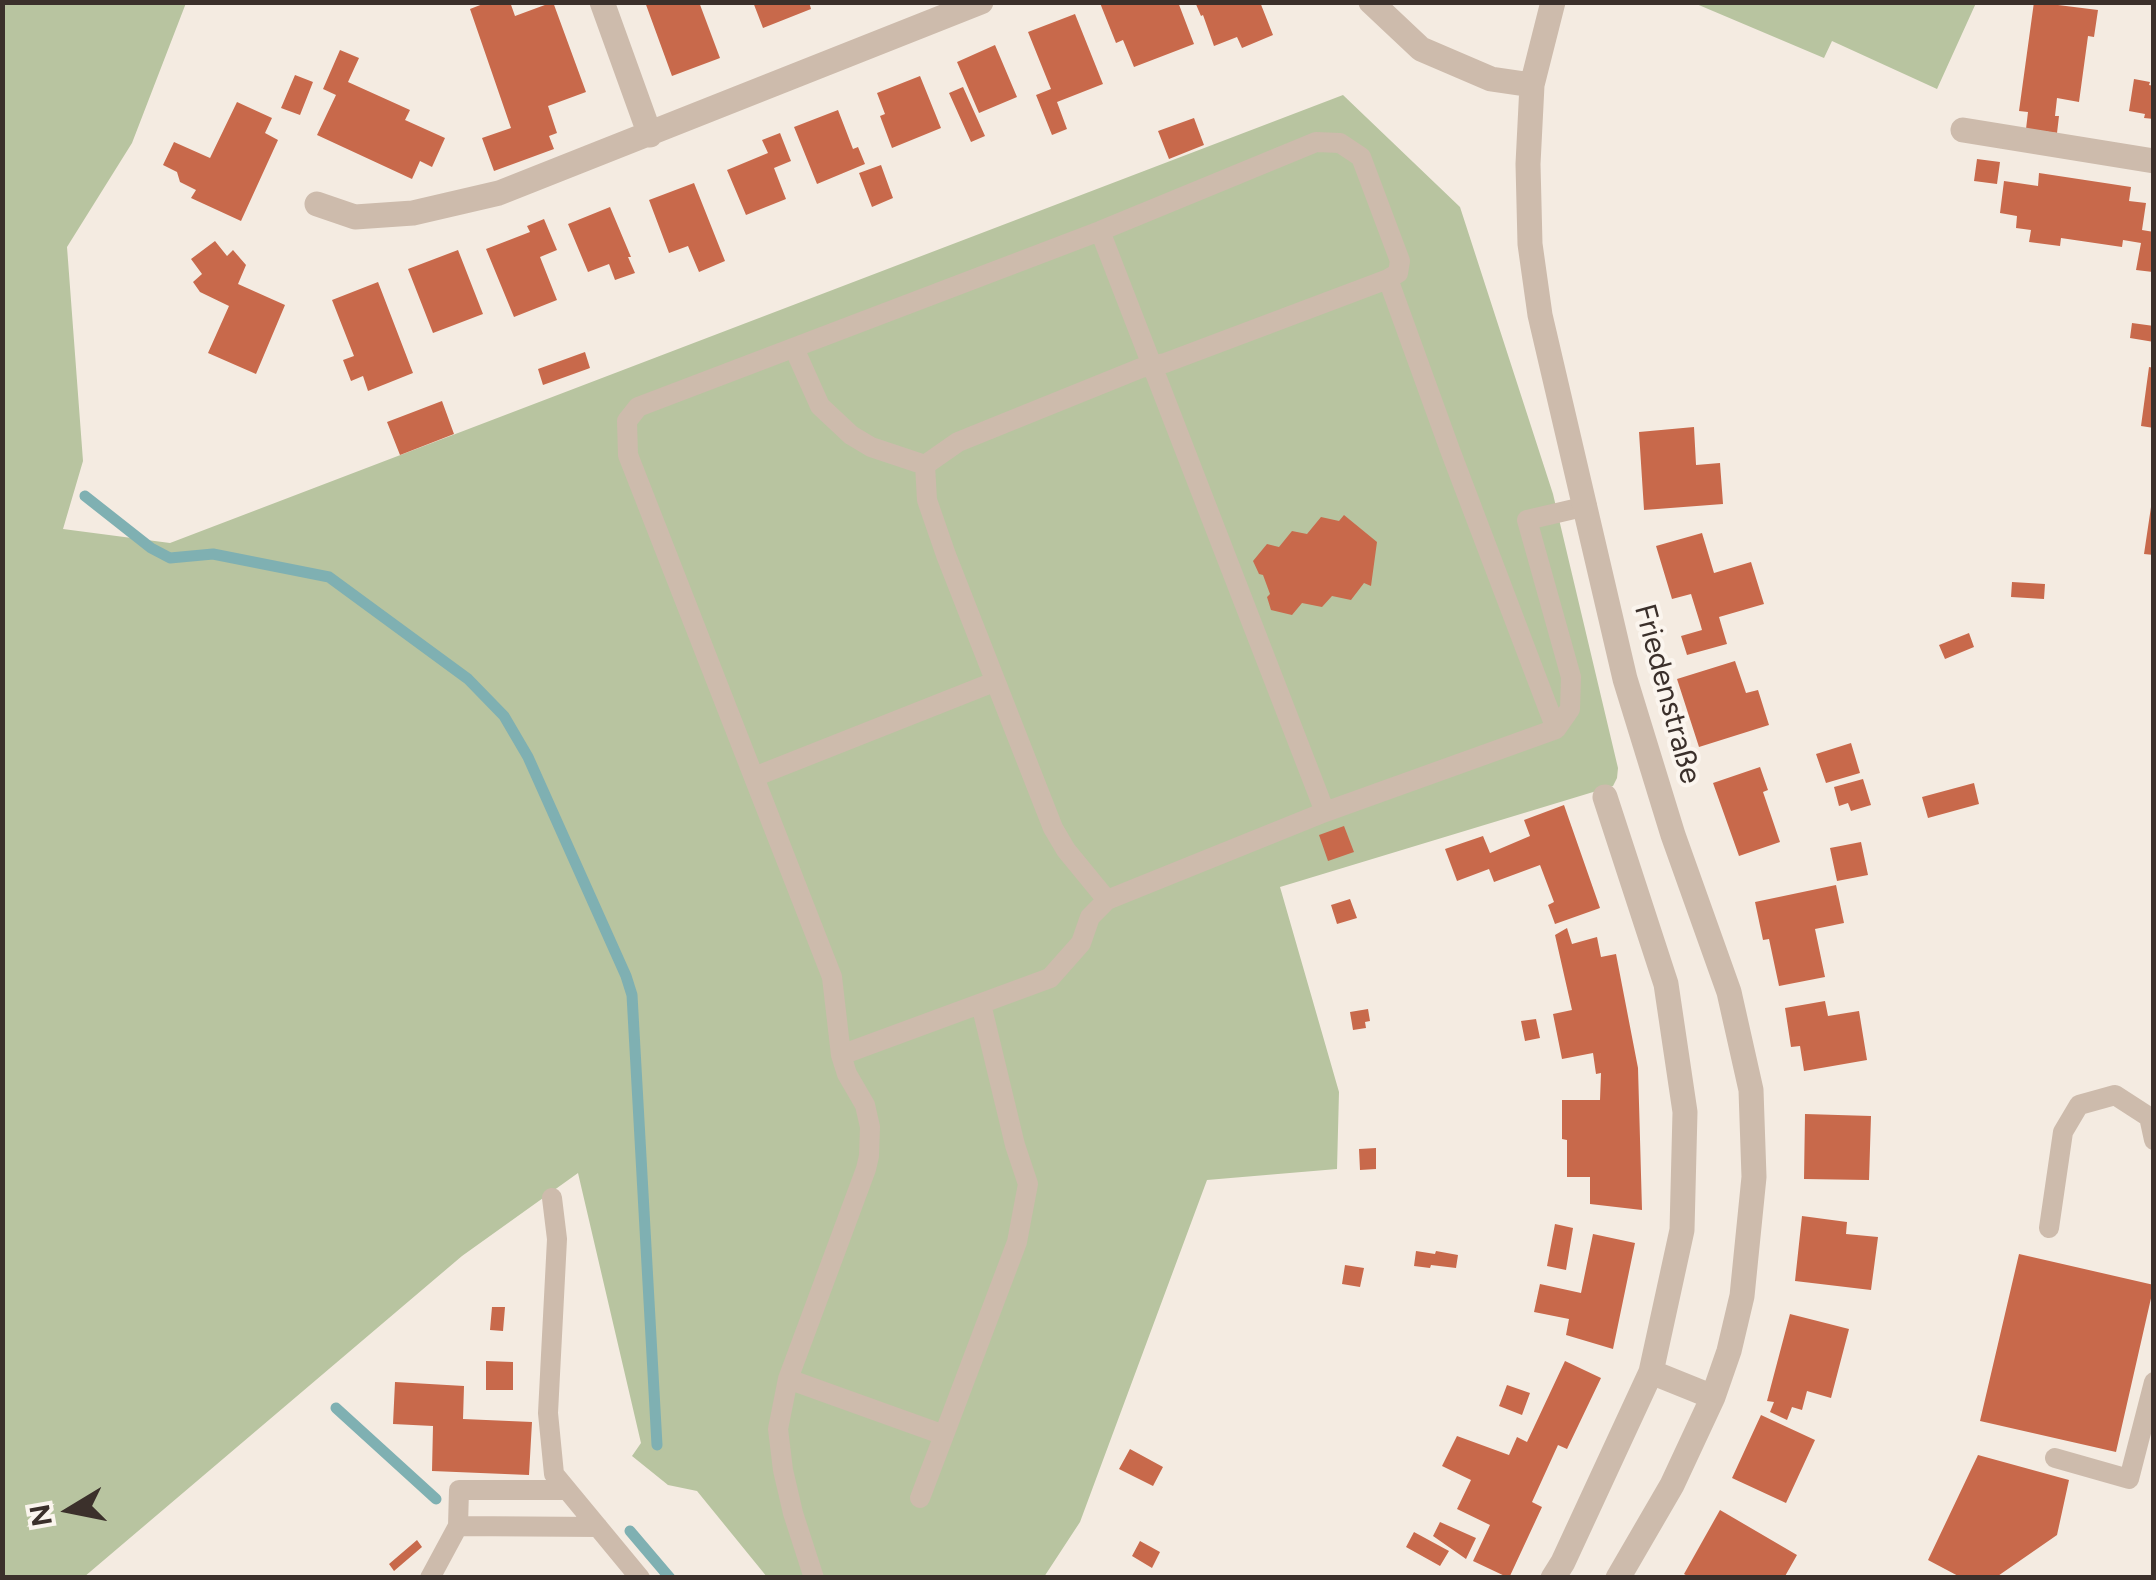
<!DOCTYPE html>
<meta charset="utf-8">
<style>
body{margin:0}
#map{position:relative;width:2156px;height:1580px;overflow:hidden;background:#f4ebe1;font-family:Figtree,sans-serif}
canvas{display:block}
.frame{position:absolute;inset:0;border:5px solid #3b302b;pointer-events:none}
.north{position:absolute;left:20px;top:1460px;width:100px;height:100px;-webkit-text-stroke:8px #fbf5ee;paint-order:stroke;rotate:260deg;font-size:28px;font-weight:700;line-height:40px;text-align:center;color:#3b302b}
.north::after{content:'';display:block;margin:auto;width:35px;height:45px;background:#3b302b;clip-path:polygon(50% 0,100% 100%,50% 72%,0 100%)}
</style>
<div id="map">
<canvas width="2156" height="1580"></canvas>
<div class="frame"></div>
<div class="north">N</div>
</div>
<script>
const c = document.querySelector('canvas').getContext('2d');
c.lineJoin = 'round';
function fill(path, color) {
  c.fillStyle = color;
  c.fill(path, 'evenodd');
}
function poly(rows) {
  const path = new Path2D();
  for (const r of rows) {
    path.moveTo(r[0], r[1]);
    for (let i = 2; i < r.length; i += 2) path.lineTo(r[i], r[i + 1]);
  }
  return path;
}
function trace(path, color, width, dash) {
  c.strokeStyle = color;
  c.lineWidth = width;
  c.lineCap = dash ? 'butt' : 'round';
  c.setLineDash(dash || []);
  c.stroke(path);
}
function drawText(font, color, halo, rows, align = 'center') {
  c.font = font + ' Figtree,sans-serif';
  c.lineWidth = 8;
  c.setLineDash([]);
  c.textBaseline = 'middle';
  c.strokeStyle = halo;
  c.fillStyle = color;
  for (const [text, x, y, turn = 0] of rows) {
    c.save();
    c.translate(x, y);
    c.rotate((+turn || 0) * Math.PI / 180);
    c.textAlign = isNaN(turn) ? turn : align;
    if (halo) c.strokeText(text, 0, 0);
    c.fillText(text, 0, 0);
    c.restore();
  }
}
fill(poly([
 [3,3,186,3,132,143,67,247,83,461,63,529,170,543,1343,95,1460,207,1553,494,1618,768,1617,778,1613,786,1280,887,1339,1092,1337,1169,1207,1180,1080,1522,1044,1577,767,1577,697,1491,668,1485,632,1456,641,1443,578,1173,462,1256,84,1577,3,1578],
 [1694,3,1976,3,1937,89,1832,41,1824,58]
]), '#b8c4a0');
trace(poly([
 [85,496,151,548,170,558,213,554,329,577,468,679,504,716,528,757,626,976,632,995,657,1445],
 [336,1408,436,1499],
 [630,1531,670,1578]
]), '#7fb0b2', 11);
fill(poly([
 [488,2,510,2,515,16,553,2,586,92,548,106,557,133,549,136,554,149,494,171,482,138,511,128,470,9],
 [645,2,699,2,720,58,672,76],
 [753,2,809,2,811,9,763,28],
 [1103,2,1178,2,1194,44,1134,67,1123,40,1116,43,1100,3],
 [1195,2,1260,2,1273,35,1242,48,1237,37,1214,46,1203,15,1201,16],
 [2034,2,2098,10,2094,37,2088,36,2079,102,2057,98,2055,116,2059,116,2057,133,2026,129,2028,112,2019,111],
 [1075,14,1103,84,1057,102,1067,129,1052,135,1036,95,1051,89,1028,32],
 [995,45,1017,97,979,113,957,62],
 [340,50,359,58,348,82,410,110,405,120,445,138,432,167,420,161,412,179,317,135,336,95,323,89],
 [295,75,313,82,300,115,281,108],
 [920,76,941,128,892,148,880,116,885,114,877,93],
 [2134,79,2150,82,2149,85,2154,86,2154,119,2144,118,2145,114,2129,111],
 [963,87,985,136,971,142,949,93],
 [237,102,272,118,265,133,278,140,241,221,191,198,196,190,180,182,177,172,163,165,174,142,210,158],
 [838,110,853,149,858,147,865,164,817,184,794,127],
 [1194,118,1204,145,1169,159,1158,131],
 [780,133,791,161,774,168,786,199,746,215,727,170,768,153,762,140],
 [1977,159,2000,162,1997,184,1974,181],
 [881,165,893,198,872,207,859,173],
 [2039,173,2131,187,2129,201,2146,203,2142,230,2154,232,2153,272,2136,270,2141,243,2123,240,2122,247,2061,238,2060,246,2029,242,2031,230,2016,228,2017,216,2000,213,2004,181,2038,186],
 [694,183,725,261,699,272,688,246,669,253,649,200],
 [610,207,631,257,628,257,635,273,615,280,609,264,588,272,568,224],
 [544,219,557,250,540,257,557,300,514,317,486,249,530,232,527,226],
 [215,241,227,256,233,250,246,265,238,284,285,305,256,374,208,353,229,306,200,292,193,282,202,274,191,259],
 [458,250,483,314,433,333,408,269],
 [378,282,413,373,368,391,363,376,351,381,343,360,354,356,332,300],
 [2132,323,2154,326,2154,342,2130,338],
 [585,352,590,368,543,385,538,369],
 [2149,367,2154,368,2154,428,2141,426],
 [442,401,454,434,400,455,387,422],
 [1694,427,1696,465,1720,463,1723,504,1644,510,1639,432],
 [2151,507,2154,507,2154,555,2144,554],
 [1344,515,1377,542,1371,586,1364,583,1351,600,1332,596,1322,607,1302,603,1292,615,1271,610,1267,597,1270,594,1263,575,1259,574,1253,561,1267,544,1279,547,1292,531,1307,534,1321,517,1339,521],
 [1702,533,1714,573,1751,562,1764,604,1719,617,1727,644,1687,655,1681,636,1702,630,1700,623,1691,594,1672,599,1656,546],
 [2012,582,2045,584,2044,599,2011,597],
 [1969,633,1974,647,1945,659,1939,645],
 [1735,661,1746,693,1758,690,1769,725,1699,747,1677,679],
 [1851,743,1860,773,1826,783,1816,754],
 [1760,767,1768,790,1763,792,1780,842,1739,856,1713,783],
 [1863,779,1871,805,1851,811,1848,803,1839,806,1834,787],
 [1974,783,1979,804,1928,818,1922,797],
 [1564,805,1600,908,1555,924,1548,905,1554,902,1540,865,1494,882,1489,869,1457,881,1445,849,1483,836,1490,853,1530,836,1524,820],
 [1344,826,1354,852,1328,861,1319,835],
 [1861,842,1868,875,1837,881,1830,848],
 [1836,885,1844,923,1815,929,1825,977,1779,986,1769,939,1763,940,1755,902],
 [1350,899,1357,918,1337,924,1331,905],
 [1567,928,1572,944,1597,937,1601,957,1616,954,1638,1068,1642,1210,1590,1204,1590,1177,1567,1177,1567,1140,1562,1139,1562,1100,1600,1100,1601,1073,1596,1074,1593,1053,1562,1059,1553,1014,1572,1010,1555,935],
 [1825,1001,1828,1016,1859,1011,1867,1060,1804,1071,1800,1046,1791,1047,1785,1008],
 [1368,1009,1370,1021,1365,1022,1366,1028,1353,1030,1350,1012],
 [1536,1019,1540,1038,1525,1041,1521,1021],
 [1805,1114,1871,1116,1869,1180,1804,1179],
 [1376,1148,1376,1169,1360,1170,1359,1149],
 [1802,1216,1847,1222,1846,1234,1878,1237,1871,1290,1795,1281],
 [1555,1224,1573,1228,1566,1270,1547,1266],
 [1593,1234,1635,1243,1613,1349,1566,1335,1569,1319,1534,1312,1540,1284,1581,1293],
 [1416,1251,1435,1254,1436,1251,1458,1255,1456,1268,1431,1265,1430,1268,1414,1266],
 [2019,1254,2154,1285,2116,1452,1980,1421],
 [1345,1265,1364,1268,1360,1287,1342,1284],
 [492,1307,505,1307,503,1331,490,1330],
 [1790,1314,1849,1329,1831,1398,1807,1391,1802,1410,1792,1407,1787,1420,1770,1412,1774,1402,1767,1401],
 [486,1361,513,1362,513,1390,486,1390],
 [1565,1361,1601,1378,1567,1449,1558,1445,1532,1502,1542,1507,1509,1578,1473,1561,1490,1525,1457,1509,1471,1480,1442,1466,1457,1436,1509,1455,1517,1437,1527,1442],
 [395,1382,464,1386,463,1419,532,1422,529,1475,432,1471,433,1426,393,1424],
 [1507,1385,1530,1393,1522,1415,1499,1406],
 [1761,1415,1815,1440,1786,1503,1732,1478],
 [1130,1449,1163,1467,1153,1486,1119,1469],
 [1978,1455,2069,1480,2057,1535,1995,1578,1962,1578,1928,1560],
 [1720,1510,1797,1555,1784,1578,1691,1578,1684,1574],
 [1440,1522,1476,1538,1466,1559,1433,1536],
 [1414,1532,1449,1551,1440,1566,1406,1547],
 [417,1540,422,1547,394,1571,389,1564],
 [1140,1541,1160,1552,1152,1568,1132,1556]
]), '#c8694b');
trace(poly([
 [1100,231,1325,812],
 [794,348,820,406,851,435,871,447,925,465],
 [754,777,994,682],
 [1107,900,1066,850,1053,828,946,555,927,500,925,465,958,442,1141,368,1165,363,1388,279],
 [841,1055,1050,978,1081,943,1090,917,1107,900,1325,812,1556,729,1570,709,1571,677,1527,520,1587,506],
 [552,1198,557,1239,548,1413,554,1474,640,1578],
 [2049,1228,2063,1132,2079,1105,2115,1095,2149,1117,2154,1140],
 [788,1379,944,1435,1017,1242,1028,1184,1015,1145,981,1004],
 [2055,1458,2129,1479,2154,1382],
 [920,1498,944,1435],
 [458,1526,459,1490,567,1490],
 [430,1578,458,1526,598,1527],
 [814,1578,793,1513,783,1470,778,1429,788,1379,866,1169,869,1156,870,1127,865,1105,847,1074,841,1055,832,977,628,455,627,421,638,407,1100,231,1316,142,1340,143,1361,157,1400,261,1398,273,1388,279,1450,450,1556,729]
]), '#cdbbac', 20);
trace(poly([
 [602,2,650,135],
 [1371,2,1421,49,1491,79,1532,85],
 [1553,2,1532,85,1528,164,1530,244,1540,315,1625,679,1673,835,1729,992,1751,1090,1754,1177,1742,1296,1729,1351,1713,1397,1672,1485,1618,1578],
 [1963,130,2154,161],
 [317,204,355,217,413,213,499,193,981,2],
 [1605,797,1666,984,1685,1112,1682,1230,1651,1372],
 [1553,1578,1563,1562,1651,1372,1713,1397]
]), '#cdbbac', 25);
drawText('30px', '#3b302b', '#fbf5ee', [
 ["Friedenstraße",1667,694,75]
]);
</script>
